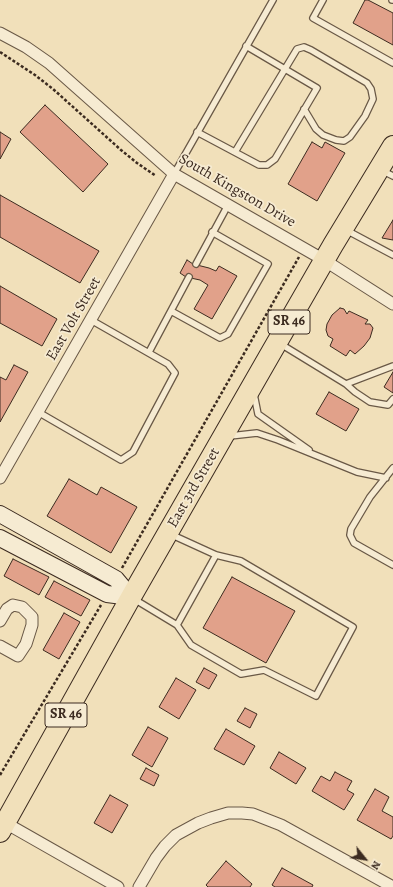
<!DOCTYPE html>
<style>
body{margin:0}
#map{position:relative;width:393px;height:887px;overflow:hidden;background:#f1e0ba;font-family:Alegreya,serif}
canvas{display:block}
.north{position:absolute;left:345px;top:839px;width:40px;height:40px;-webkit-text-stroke:3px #f6ebd2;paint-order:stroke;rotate:120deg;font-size:11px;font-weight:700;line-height:16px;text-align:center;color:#3c2b20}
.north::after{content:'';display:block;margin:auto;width:14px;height:18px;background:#3c2b20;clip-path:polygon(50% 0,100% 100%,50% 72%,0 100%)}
</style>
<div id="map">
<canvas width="393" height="887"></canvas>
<div class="north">N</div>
</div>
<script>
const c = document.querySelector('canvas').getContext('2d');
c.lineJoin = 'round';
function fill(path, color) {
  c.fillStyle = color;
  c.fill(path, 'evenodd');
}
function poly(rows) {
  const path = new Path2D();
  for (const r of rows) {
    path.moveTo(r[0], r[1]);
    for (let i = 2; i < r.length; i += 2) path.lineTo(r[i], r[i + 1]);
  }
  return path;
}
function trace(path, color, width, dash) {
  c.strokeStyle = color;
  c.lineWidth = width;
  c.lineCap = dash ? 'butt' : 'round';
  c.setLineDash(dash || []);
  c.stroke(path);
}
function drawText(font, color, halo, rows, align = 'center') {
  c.font = font + ' Alegreya,serif';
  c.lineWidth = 3.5;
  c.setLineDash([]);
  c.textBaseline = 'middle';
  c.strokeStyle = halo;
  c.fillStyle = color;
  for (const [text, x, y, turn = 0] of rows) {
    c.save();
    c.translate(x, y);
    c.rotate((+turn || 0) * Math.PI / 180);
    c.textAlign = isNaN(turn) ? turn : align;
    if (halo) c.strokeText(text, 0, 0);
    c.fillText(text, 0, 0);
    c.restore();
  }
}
const building = poly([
 [365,0,368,0,393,13,393,45,353,23,365,0],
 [45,105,108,164,83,192,20,132,45,105],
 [0,132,11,139,0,159,0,132],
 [312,142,322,148,325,142,345,153,317,201,288,184,312,142],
 [0,195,99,251,80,283,0,237,0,195],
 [393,220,393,240,382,238,393,220],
 [187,260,193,264,209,268,216,271,219,266,237,276,212,319,194,309,208,285,200,280,186,277,180,273,187,260],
 [0,286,57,319,42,346,0,323,0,286],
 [340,308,344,309,347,314,349,311,368,320,365,324,370,324,373,328,370,338,364,346,355,354,350,350,346,356,330,346,333,339,328,336,326,330,327,324,332,315,340,308],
 [14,365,28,372,0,422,0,377,6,380,14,365],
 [393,372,393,393,384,387,393,372],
 [329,392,359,409,346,431,316,414,329,392],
 [69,479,97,495,101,487,137,507,111,553,47,516,69,479],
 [13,559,49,577,39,595,4,576,13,559],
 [232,577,295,611,266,663,203,628,232,577],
 [54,581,90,600,81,616,45,597,54,581],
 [64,613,80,622,59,659,43,650,64,613],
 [204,668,217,675,209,689,196,682,204,668],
 [176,678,196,690,179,719,159,707,176,678],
 [245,708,257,714,250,728,237,721,245,708],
 [148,727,168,738,152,767,132,755,148,727],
 [226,729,255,746,244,765,214,749,226,729],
 [279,752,306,768,296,784,270,768,279,752],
 [146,768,159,775,154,786,140,779,146,768],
 [335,772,352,781,347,790,354,794,344,810,312,791,321,776,330,781,335,772],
 [375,789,389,797,382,811,393,817,393,836,391,839,357,820,375,789],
 [110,795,128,805,112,833,94,823,110,795],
 [226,861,252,884,250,887,208,887,206,885,226,861],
 [282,868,313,885,312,887,275,887,272,885,282,868]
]);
fill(building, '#e1a18a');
trace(building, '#3c2b20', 1);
const lane = poly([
 [323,0,313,18,393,63],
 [392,0,393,0],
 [197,132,259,165,267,165,275,159,317,88,246,46],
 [235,152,297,49,304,47,311,50,367,83,371,89,373,99,365,116,350,137,344,141,336,140,323,135,316,129,304,109],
 [383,171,393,176],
 [174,174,273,0],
 [346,230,393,255],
 [196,264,228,205],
 [171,311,220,338,228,334,268,264,212,232],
 [279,343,346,384,393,366],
 [149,352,189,277],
 [346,384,355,392,370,402,388,405,393,399],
 [254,394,258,414,309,450],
 [38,412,121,460,133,452,175,373,168,364,91,320],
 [230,436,257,433,278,440,357,472,386,478],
 [393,468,370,497,351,529,350,535,354,543,393,565],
 [134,599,177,625,191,645,241,674,264,670,316,696,353,627,241,561,216,555,170,534],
 [177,625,216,555]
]);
const street = poly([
 [0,33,26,47,49,63,174,174,324,260,393,304],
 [0,478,174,174],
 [0,621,7,609,13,605,22,607,32,617,32,625,26,644,18,656,0,646],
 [2,821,118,887],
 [139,887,156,858,165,846,176,835,198,823,211,818,228,813,242,813,253,814,281,825,393,887]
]);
const secondary = poly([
 [0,514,116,579,131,597],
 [0,538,107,594,131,597]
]);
const highway = poly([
 [0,832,131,597,264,365,333,245,393,146]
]);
trace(lane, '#695846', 8);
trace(street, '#695846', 13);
trace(secondary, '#3c2b20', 18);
trace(highway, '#3c2b20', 22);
trace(poly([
 [0,52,35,75,53,89,121,150,137,163,156,176],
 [122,568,299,257],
 [0,775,101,605]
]), '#3c2b20', 2.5, [3, 2]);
trace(lane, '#f6ebd2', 5.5);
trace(street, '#f6ebd2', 11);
trace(secondary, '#f6ebd2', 16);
trace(highway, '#f1e0ba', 20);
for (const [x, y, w] of [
 [289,322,42],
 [66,715,42]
]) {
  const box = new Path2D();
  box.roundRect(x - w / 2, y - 12, w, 24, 3);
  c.fillStyle = '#f6ebd2';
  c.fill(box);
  trace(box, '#3c2b20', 1);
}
drawText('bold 14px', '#3c2b20', null, [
 ["SR 46",289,322],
 ["SR 46",66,715]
]);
drawText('15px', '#3c2b20', '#f6ebd2', [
 ["South Kingston Drive",237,191,30],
 ["East Volt Street",74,319,-60],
 ["East 3rd Street",194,488,-60]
]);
</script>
